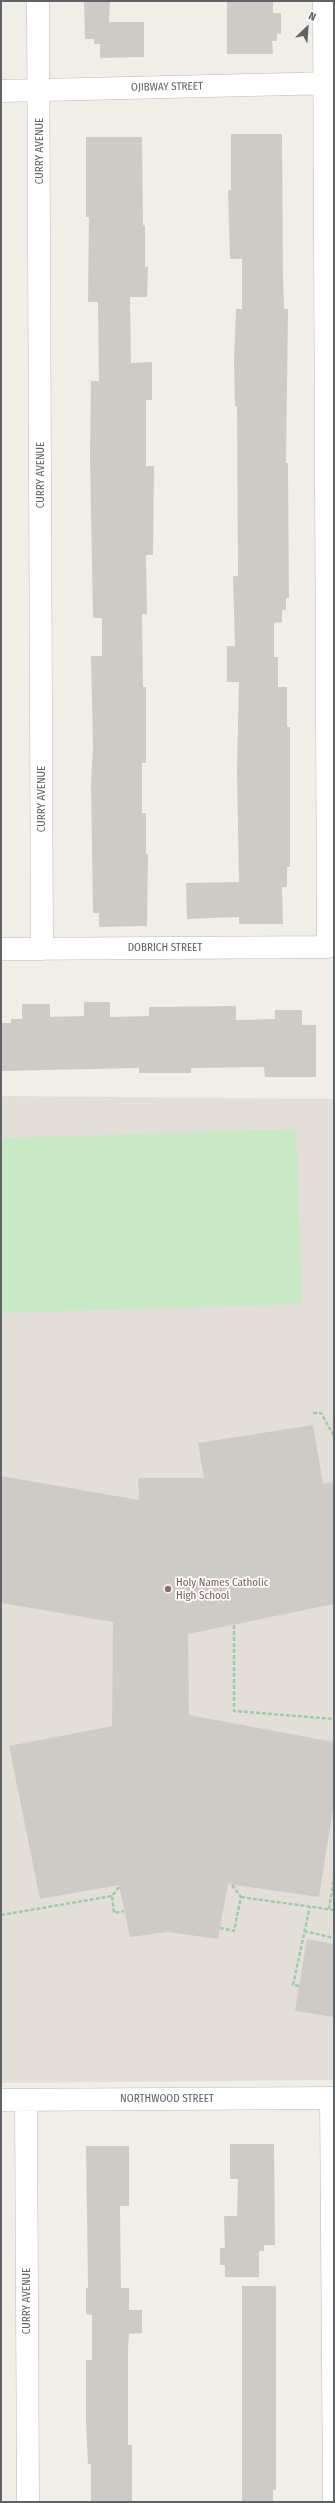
<!DOCTYPE html>
<style>
body{margin:0}
#map{position:relative;width:335px;height:2503px;overflow:hidden;background:#f1eee7;font-family:"Fira Sans Condensed",sans-serif}
canvas{display:block}
.frame{position:absolute;inset:0;border:2px solid #5e6368;pointer-events:none}
.north{position:absolute;left:287px;top:8px;width:40px;height:40px;-webkit-text-stroke:3px #fff;paint-order:stroke;rotate:25deg;font-size:11px;font-weight:700;line-height:16px;text-align:center;color:#5e6368}
.north::after{content:'';display:block;margin:auto;width:14px;height:18px;background:#5e6368;clip-path:polygon(50% 0,100% 100%,50% 72%,0 100%)}
</style>
<div id="map">
<canvas width="335" height="2503"></canvas>
<div class="frame"></div>
<div class="north">N</div>
</div>
<script>
const c = document.querySelector('canvas').getContext('2d');
c.lineJoin = 'round';
function fill(path, color) {
  c.fillStyle = color;
  c.fill(path, 'evenodd');
}
function poly(rows) {
  const path = new Path2D();
  for (const r of rows) {
    path.moveTo(r[0], r[1]);
    for (let i = 2; i < r.length; i += 2) path.lineTo(r[i], r[i + 1]);
  }
  return path;
}
function trace(path, color, width, dash) {
  c.strokeStyle = color;
  c.lineWidth = width;
  c.lineCap = dash ? 'butt' : 'round';
  c.setLineDash(dash || []);
  c.stroke(path);
}
function drawText(font, color, halo, rows, align = 'center') {
  c.font = font + ' "Fira Sans Condensed",sans-serif';
  c.lineWidth = 3.5;
  c.setLineDash([]);
  c.textBaseline = 'middle';
  c.strokeStyle = halo;
  c.fillStyle = color;
  for (const [text, x, y, turn = 0] of rows) {
    c.save();
    c.translate(x, y);
    c.rotate((+turn || 0) * Math.PI / 180);
    c.textAlign = isNaN(turn) ? turn : align;
    if (halo) c.strokeText(text, 0, 0);
    c.fillText(text, 0, 0);
    c.restore();
  }
}
fill(poly([
 [1,1096,334,1099,334,2080,1,2083]
]), '#e3dfd8');
fill(poly([
 [296,1129,302,1304,1,1313,1,1138]
]), '#c7e9c3');
fill(poly([
 [84,1,110,1,109,22,144,22,144,57,100,58,100,44,94,44,94,39,85,39],
 [227,1,273,1,273,13,281,13,281,34,277,34,277,41,272,41,273,54,227,54],
 [231,134,282,134,283,278,284,309,288,309,286,463,288,463,289,598,286,598,286,610,282,610,282,622,274,623,274,657,278,657,278,687,287,687,287,727,290,727,290,867,287,867,287,887,282,887,283,924,239,924,239,917,187,919,186,883,239,882,237,769,239,682,227,682,227,646,235,646,233,576,238,576,237,406,235,406,234,361,236,309,242,309,242,259,230,259,228,190,231,190],
 [86,137,142,137,143,225,145,225,145,267,148,267,147,297,130,297,131,363,152,362,152,400,146,400,146,466,154,466,153,555,146,555,147,614,142,614,143,687,146,687,146,763,142,763,142,813,146,813,146,854,148,854,147,926,99,927,99,913,93,913,91,783,93,747,91,656,102,656,102,618,93,618,90,457,91,381,99,381,98,302,88,302,89,217,86,217],
 [84,1002,110,1002,110,1017,149,1016,149,1007,236,1006,236,1020,275,1019,275,1010,302,1010,302,1025,316,1025,316,1077,265,1077,264,1067,191,1068,191,1073,139,1073,139,1068,1,1071,1,1023,11,1023,11,1019,22,1019,22,1004,50,1004,50,1017,84,1016],
 [313,1425,323,1484,334,1482,334,1604,188,1634,189,1715,334,1742,334,1803,319,1897,228,1884,218,1939,168,1932,130,1937,119,1885,40,1899,9,1746,112,1726,113,1622,1,1603,1,1476,139,1500,138,1478,204,1478,198,1443],
 [307,1939,334,1944,334,2017,295,2011],
 [230,2144,274,2144,275,2245,264,2245,264,2251,259,2251,259,2277,225,2277,225,2265,220,2265,220,2248,225,2248,224,2216,237,2216,238,2179,230,2179],
 [86,2146,129,2146,129,2206,120,2206,121,2288,129,2288,129,2310,142,2310,142,2333,129,2334,128,2349,128,2445,132,2445,132,2502,91,2502,91,2464,88,2464,86,2421,86,2360,92,2360,92,2315,86,2314,86,2288,88,2288],
 [242,2286,276,2286,276,2490,273,2490,273,2502,242,2502]
]), '#cecbc6');
const street = poly([
 [38,1,42,949],
 [1,91,334,83],
 [1,949,328,947,324,1],
 [331,2098,334,2502],
 [1,2100,334,2098],
 [26,2100,28,2502]
]);
trace(street, '#b7babe', 23);
trace(poly([
 [313,1413,321,1413,334,1436],
 [234,1625,234,1711,334,1719],
 [119,1887,112,1896,114,1913,124,1911],
 [241,1897,334,1910],
 [329,1909,334,1878],
 [1,1915,112,1896],
 [220,1928,234,1931,241,1897,232,1885],
 [304,1931,334,1938],
 [299,1986,293,1985,310,1906]
]), '#9dcda6', 2.5, [4, 2]);
trace(street, '#fff', 22);
for (const [x, y, r, color] of [
 [168,1589,4,"#8d6e63"]
]) {
  const dot = new Path2D();
  dot.arc(x, y, r, 0, 2 * Math.PI);
  c.fillStyle = color;
  c.fill(dot);
  trace(dot, '#fff', 1.5);
}
drawText('11px', '#5e6368', '#fff', [
 ["OJIBWAY STREET",167,87,-1],
 ["CURRY AVENUE",40,151,-90],
 ["CURRY AVENUE",41,475,-90],
 ["CURRY AVENUE",42,799,-90],
 ["DOBRICH STREET",165,948],
 ["NORTHWOOD STREET",167,2099],
 ["CURRY AVENUE",27,2301,-90]
]);
drawText('11px', '#785e54', '#fff', [
 ["Holy Names Catholic",176,1583],
 ["High School",176,1596]
], 'left');
</script>
